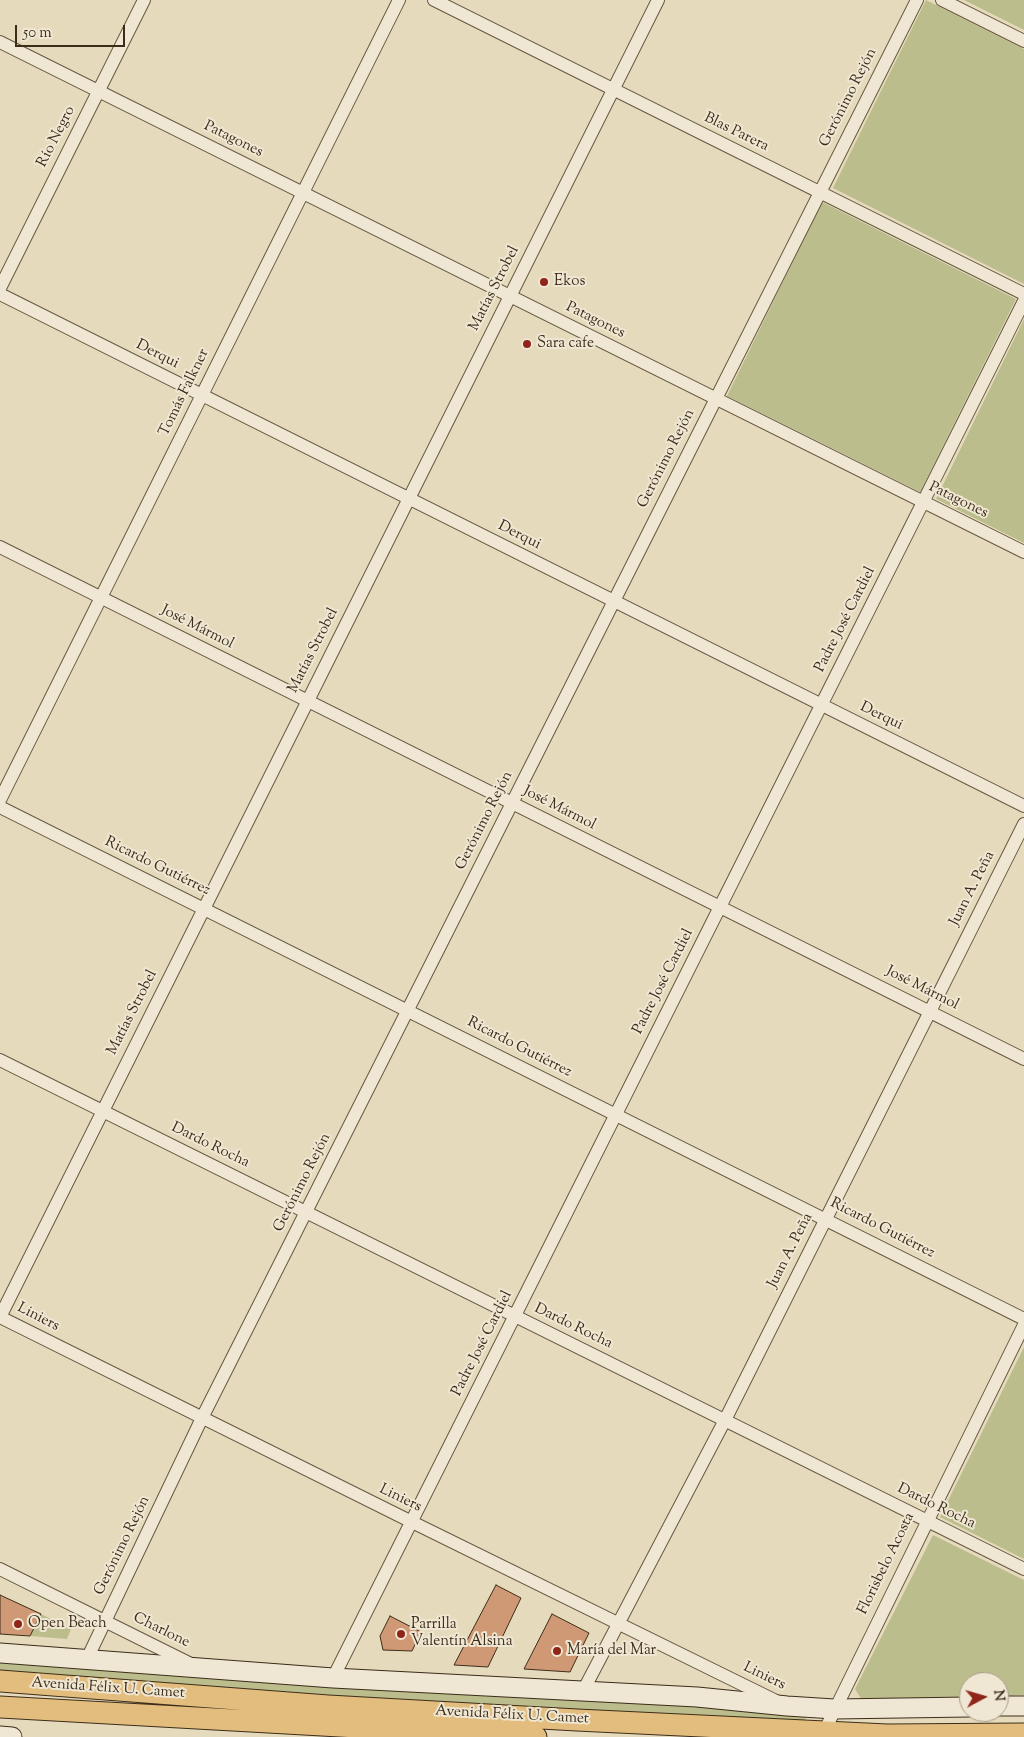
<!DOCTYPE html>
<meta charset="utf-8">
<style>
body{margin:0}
#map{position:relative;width:1024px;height:1737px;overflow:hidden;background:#e6dabc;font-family:"Sorts Mill Goudy",serif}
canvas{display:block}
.north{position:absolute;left:959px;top:1672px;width:50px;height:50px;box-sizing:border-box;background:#efe7d3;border:1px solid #a79d89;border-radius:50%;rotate:84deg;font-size:14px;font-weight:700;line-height:20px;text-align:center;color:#3c2d1a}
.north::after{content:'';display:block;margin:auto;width:18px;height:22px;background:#8f2418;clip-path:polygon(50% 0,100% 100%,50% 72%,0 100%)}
.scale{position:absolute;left:15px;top:25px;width:110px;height:22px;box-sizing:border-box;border:2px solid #3c2d1a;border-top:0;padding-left:6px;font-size:15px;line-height:18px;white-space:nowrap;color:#3c2d1a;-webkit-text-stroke:4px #efe7d3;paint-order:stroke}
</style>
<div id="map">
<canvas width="1024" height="1737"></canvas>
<div class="north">N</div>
<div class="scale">50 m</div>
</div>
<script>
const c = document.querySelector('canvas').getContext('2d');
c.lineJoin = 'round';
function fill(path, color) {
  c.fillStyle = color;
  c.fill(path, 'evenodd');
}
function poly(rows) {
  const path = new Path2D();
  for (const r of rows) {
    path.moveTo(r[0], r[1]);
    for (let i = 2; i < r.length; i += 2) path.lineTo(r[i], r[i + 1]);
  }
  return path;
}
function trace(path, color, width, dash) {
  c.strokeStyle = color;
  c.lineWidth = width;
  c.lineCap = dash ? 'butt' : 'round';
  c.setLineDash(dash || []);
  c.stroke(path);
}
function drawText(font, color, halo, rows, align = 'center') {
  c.font = font + ' "Sorts Mill Goudy",serif';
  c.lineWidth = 4;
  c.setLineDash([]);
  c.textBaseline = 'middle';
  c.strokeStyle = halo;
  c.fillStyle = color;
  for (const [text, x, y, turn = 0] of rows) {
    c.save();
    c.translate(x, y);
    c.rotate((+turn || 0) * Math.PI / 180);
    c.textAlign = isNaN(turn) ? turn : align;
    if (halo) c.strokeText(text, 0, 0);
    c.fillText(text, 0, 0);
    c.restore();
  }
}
fill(poly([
 [926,0,1024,49,1024,284,833,188],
 [964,0,1024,0,1024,30],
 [822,202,1016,299,920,492,727,396],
 [1024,319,1024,543,936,499],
 [1024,1347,1024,1559,940,1517],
 [933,1535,1024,1580,1024,1695,999,1696,999,1682,969,1682,969,1697,862,1700,855,1689],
 [41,1614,71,1629,67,1639,30,1636],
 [0,1661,696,1704,806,1716,806,1718,804,1721,331,1697,0,1672]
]), '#bcbd8c');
const building = poly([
 [496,1585,521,1598,488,1667,454,1665,496,1585],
 [0,1595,41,1614,30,1636,0,1634,0,1595],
 [552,1614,589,1633,570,1672,524,1669,552,1614],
 [390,1616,421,1632,412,1651,383,1650,380,1636,390,1616]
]);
fill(building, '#d09975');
trace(building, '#3c2d1a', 1);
const minor = poly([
 [434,0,1024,294],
 [942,0,1024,41],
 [0,42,1024,552],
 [0,288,144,0],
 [0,294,1024,806],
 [0,547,1024,1059],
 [0,800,399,0],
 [0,807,1024,1319],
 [0,1060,1024,1569],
 [0,1317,658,0],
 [0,1317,412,1522,776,1701],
 [0,1569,191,1664],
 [87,1659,202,1418,917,0],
 [333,1678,1024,301],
 [583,1691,725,1420,1024,824],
 [822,1736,1024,1325]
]);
const secondary = poly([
 [0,1653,333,1678,697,1697,787,1706,834,1709,969,1707],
 [999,1706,1024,1706],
 [0,1736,12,1737]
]);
const primary = poly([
 [0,1681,328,1706,577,1720,887,1735,1024,1734],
 [0,1707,536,1737]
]);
trace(minor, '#665842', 14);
trace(secondary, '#3c2d1a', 21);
trace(primary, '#3c2d1a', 23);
trace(minor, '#efe7d3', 12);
trace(secondary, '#efe7d3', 19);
trace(primary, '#e3bd7e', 21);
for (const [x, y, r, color] of [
 [544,282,5,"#8f2418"],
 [527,344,5,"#8f2418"],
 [18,1624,5,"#8f2418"],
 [401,1634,5,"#8f2418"],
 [557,1651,5,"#8f2418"]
]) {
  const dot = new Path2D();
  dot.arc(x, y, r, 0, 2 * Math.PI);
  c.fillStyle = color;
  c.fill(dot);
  trace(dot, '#efe7d3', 2);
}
drawText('15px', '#3c2d1a', '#efe7d3', [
 ["Gerónimo Rejón",849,98,-63],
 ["Blas Parera",736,133,26],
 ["Río Negro",57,137,-63],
 ["Patagones",233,140,26],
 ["Matías Strobel",495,289,-63],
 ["Patagones",595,321,26],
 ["Derqui",157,355,27],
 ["Tomás Falkner",185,393,-64],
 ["Gerónimo Rejón",667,459,-63],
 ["Patagones",958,501,26],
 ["Derqui",519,536,27],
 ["Padre José Cardiel",846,620,-63],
 ["José Mármol",197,628,27],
 ["Matías Strobel",314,651,-63],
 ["Derqui",881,717,26],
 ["José Mármol",559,809,27],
 ["Gerónimo Rejón",485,821,-63],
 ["Ricardo Gutiérrez",157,867,26],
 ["Juan A. Peña",973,889,-63],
 ["Padre José Cardiel",664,982,-63],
 ["José Mármol",922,989,27],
 ["Matías Strobel",133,1013,-63],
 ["Ricardo Gutiérrez",519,1048,27],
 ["Dardo Rocha",210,1146,26],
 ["Gerónimo Rejón",303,1183,-63],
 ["Ricardo Gutiérrez",882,1229,27],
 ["Juan A. Peña",791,1251,-63],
 ["Liniers",38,1318,27],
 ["Dardo Rocha",573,1327,26],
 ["Padre José Cardiel",483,1344,-63],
 ["Liniers",400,1499,26],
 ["Dardo Rocha",936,1507,26],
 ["Gerónimo Rejón",123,1546,-64],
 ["Florisbelo Acosta",887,1564,-64],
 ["Charlone",161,1631,26],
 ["Liniers",764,1677,26],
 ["Avenida Félix U. Camet",108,1689,4],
 ["Avenida Félix U. Camet",512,1716,3]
]);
drawText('15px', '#3c2d1a', '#efe7d3', [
 ["Ekos",554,282],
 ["Sara cafe",537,344],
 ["Open Beach",28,1624],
 ["Parrilla",411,1625],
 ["Valentín Alsina",411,1642],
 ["María del Mar",567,1651]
], 'left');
</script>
